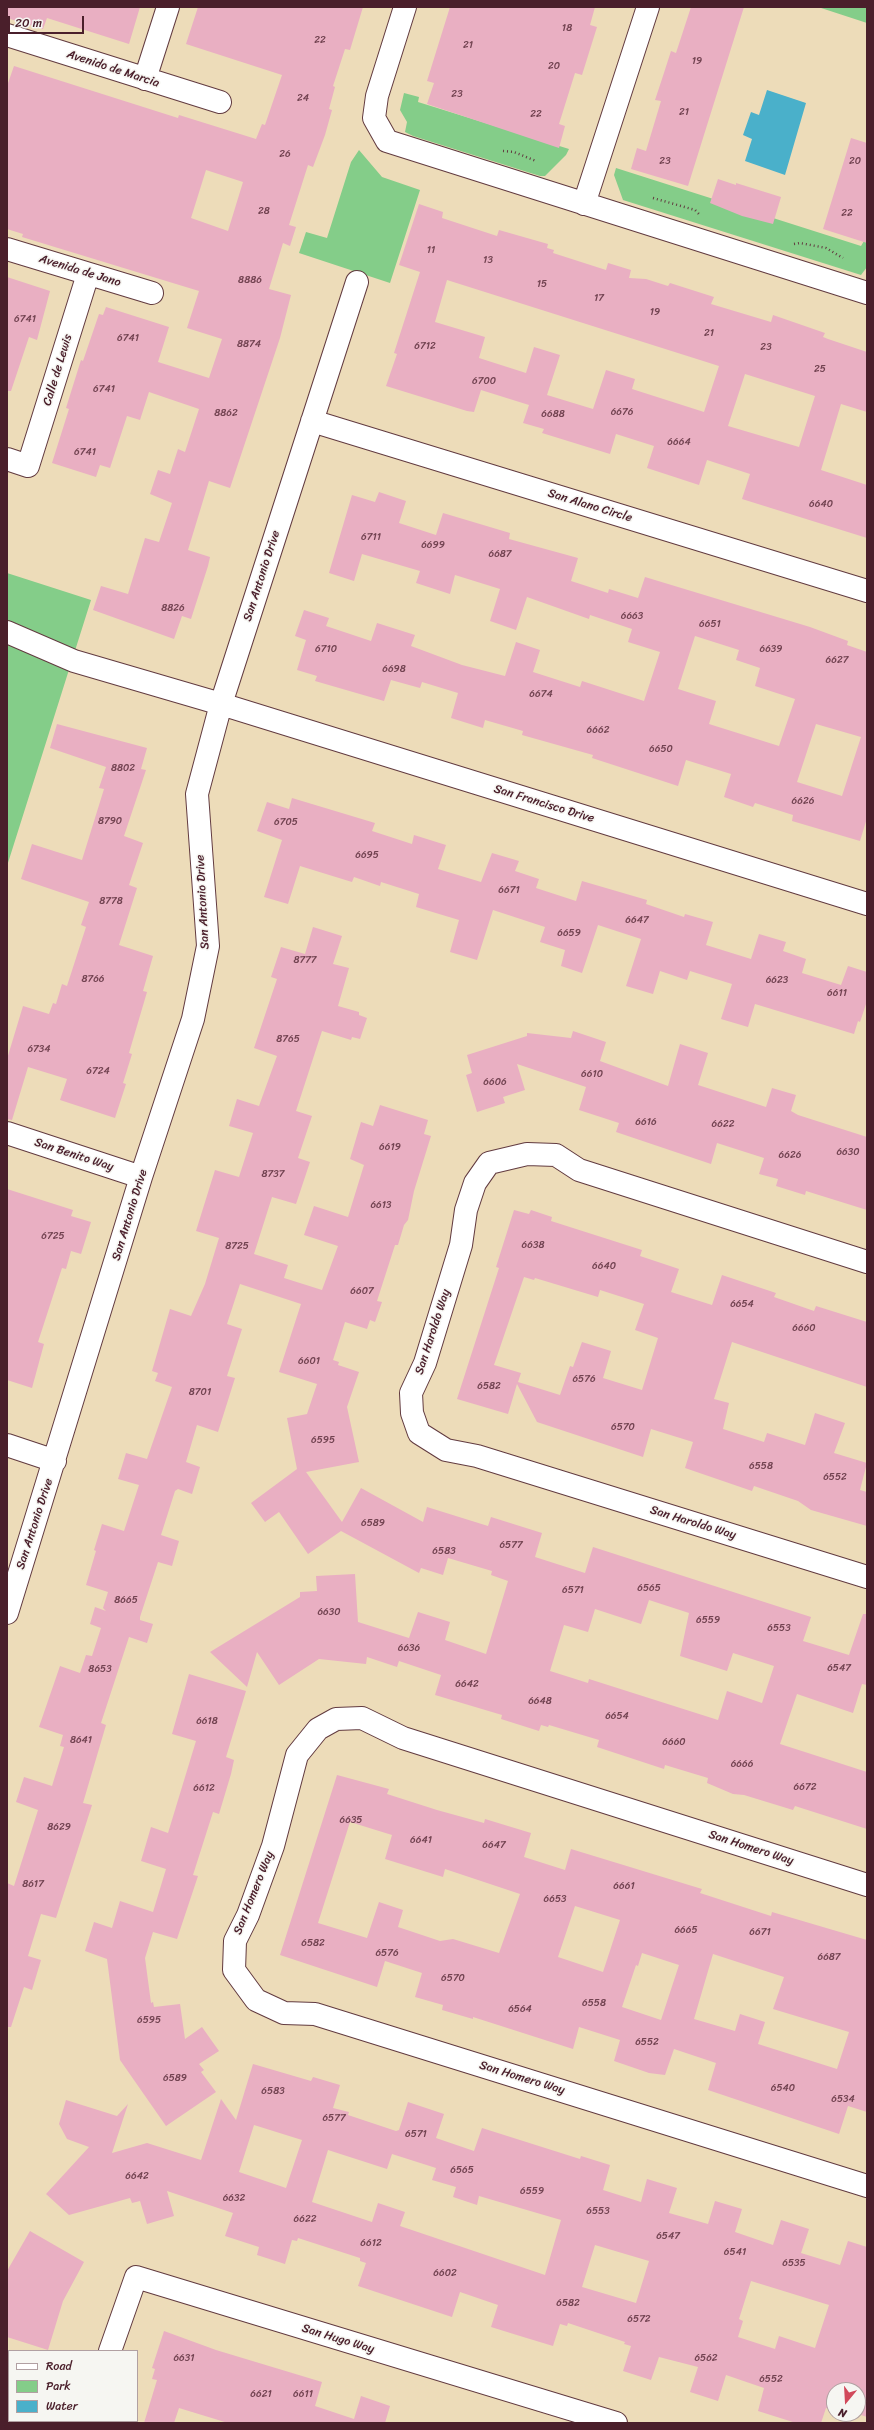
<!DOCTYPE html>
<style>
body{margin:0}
#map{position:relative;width:874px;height:2430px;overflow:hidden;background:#eddcb9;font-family:Sriracha,sans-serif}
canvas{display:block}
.frame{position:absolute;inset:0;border:8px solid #4a1f2b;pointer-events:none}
.legend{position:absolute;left:8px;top:2350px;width:130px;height:72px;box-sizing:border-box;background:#f6f6f2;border:1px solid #b1a0a2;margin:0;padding:5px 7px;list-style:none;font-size:12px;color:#4a1f2b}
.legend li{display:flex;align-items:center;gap:8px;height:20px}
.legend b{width:20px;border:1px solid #b1a0a2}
.north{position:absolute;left:826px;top:2382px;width:40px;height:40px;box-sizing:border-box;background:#f6f6f2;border:1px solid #b1a0a2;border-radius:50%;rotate:198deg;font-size:11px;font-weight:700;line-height:16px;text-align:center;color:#4a1f2b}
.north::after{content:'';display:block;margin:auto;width:14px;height:18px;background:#d1495b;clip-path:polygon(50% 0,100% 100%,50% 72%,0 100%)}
.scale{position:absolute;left:8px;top:16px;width:76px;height:18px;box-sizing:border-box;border:2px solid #4a1f2b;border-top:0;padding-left:5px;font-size:12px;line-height:14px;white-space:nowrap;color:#4a1f2b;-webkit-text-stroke:3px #f6f6f2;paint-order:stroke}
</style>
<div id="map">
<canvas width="874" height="2430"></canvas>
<div class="frame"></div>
<ul class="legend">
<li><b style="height:5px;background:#fff"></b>Road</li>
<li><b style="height:11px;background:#84cd89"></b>Park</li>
<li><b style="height:11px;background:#4ab0ca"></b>Water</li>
</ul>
<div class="north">N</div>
<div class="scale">20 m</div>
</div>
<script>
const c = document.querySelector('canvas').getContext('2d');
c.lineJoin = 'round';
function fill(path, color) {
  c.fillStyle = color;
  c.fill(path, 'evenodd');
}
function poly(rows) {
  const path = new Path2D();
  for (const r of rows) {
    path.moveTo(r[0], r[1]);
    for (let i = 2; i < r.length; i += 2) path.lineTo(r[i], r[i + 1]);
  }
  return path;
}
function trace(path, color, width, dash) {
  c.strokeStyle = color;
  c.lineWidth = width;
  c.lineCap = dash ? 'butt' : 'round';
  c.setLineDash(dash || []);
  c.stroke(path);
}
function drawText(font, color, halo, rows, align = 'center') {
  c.font = font + ' Sriracha,sans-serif';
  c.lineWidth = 3;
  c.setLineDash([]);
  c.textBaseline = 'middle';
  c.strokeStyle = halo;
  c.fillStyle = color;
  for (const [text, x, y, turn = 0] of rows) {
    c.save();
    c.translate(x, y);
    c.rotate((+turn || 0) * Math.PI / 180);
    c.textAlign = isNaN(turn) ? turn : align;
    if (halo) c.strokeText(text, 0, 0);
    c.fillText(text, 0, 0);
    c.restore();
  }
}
fill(poly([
 [818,7,867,7,867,23],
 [404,93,419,97,418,102,569,149,566,155,545,176,540,176,413,136,405,132,407,122,400,110],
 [359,150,382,177,420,190,390,283,299,253,306,232,327,238,351,162],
 [616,168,861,246,864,241,867,242,867,267,861,275,623,200,614,175],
 [7,573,91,600,7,866]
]), '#84cd89');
fill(poly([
 [767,90,806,103,785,175,745,161,752,139,743,135,751,112,759,115]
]), '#4ab0ca');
fill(poly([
 [7,7,140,7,129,44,47,18,43,29,7,18],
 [198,7,363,7,350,50,345,49,333,86,335,87,329,109,332,110,325,135,313,167,308,165,289,225,296,227,290,246,283,243,269,289,291,295,280,338,230,488,209,481,188,550,210,557,208,566,191,619,182,616,174,639,93,610,101,586,128,594,145,538,159,542,172,503,150,494,158,470,170,474,178,449,185,452,199,409,149,392,140,420,127,416,110,468,100,465,96,477,52,463,69,409,66,408,81,360,83,361,99,314,103,315,106,307,169,327,158,362,209,378,222,339,187,328,199,291,22,237,23,234,7,229,7,86,14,66,178,118,179,115,256,139,262,124,265,125,282,75,186,44],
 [206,170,243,182,228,231,191,218],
 [450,7,595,7,590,25,597,27,582,75,575,73,559,124,565,126,559,148,427,104,434,83,427,81],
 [691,7,744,7,688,186,631,169,637,148,646,151,661,101,655,100,662,79,671,51,676,53],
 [851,138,867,143,867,243,823,229],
 [718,179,736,185,736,183,781,197,773,224,742,216,710,203],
 [419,204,443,212,442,218,497,236,499,230,548,244,547,248,554,250,553,253,606,270,608,263,631,270,629,278,646,279,668,286,670,283,714,297,711,304,771,322,773,315,825,333,823,337,828,339,867,352,867,412,841,404,821,470,867,485,867,538,742,499,750,474,707,460,699,485,647,468,654,446,616,434,610,454,542,433,544,429,523,423,529,405,481,390,474,412,467,411,386,386,397,354,394,353,420,272,399,265],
 [447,280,719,366,704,412,632,389,635,379,606,370,593,409,547,395,560,355,534,347,526,373,479,358,485,337,435,322],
 [745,374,815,396,799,447,728,426],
 [7,277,50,291,37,340,29,337,11,391,7,391],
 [379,492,406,501,399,523,436,535,443,513,510,533,509,539,578,558,571,581,608,593,609,589,638,598,645,577,810,627,848,641,847,645,867,652,867,818,860,841,792,821,793,815,755,803,753,807,724,797,731,774,686,760,678,786,592,758,593,755,522,735,523,731,485,720,483,728,451,718,458,693,422,682,420,688,391,680,384,701,315,681,317,676,297,670,306,640,295,636,304,610,329,618,326,626,371,641,377,623,415,635,411,646,462,665,505,676,516,642,540,650,533,672,580,687,582,681,644,701,660,652,628,642,632,629,590,615,589,619,527,597,516,630,490,621,500,589,455,575,450,594,416,583,420,571,362,554,354,581,329,573,352,495,375,502],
 [695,636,739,650,736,660,760,668,755,686,795,699,779,746,709,724,716,701,678,689],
 [816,724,861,737,842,796,797,782],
 [57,724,147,748,141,769,146,770,124,836,143,843,129,885,137,888,119,945,153,956,143,991,147,992,129,1053,132,1054,123,1083,126,1084,115,1118,60,1100,67,1079,28,1067,12,1120,7,1119,7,1059,23,1006,49,1014,53,1003,56,1004,62,984,67,986,86,927,81,925,89,902,21,879,32,844,82,860,104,789,99,788,106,767,50,748],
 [292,798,375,823,372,831,412,844,414,835,446,845,438,869,481,882,492,853,519,861,515,871,539,879,536,888,576,901,582,881,647,900,646,904,684,917,685,914,713,922,706,945,751,959,759,934,786,942,783,951,806,959,802,973,841,985,848,966,867,972,867,1001,860,1022,858,1021,854,1034,755,1004,748,1027,721,1019,732,984,690,971,687,980,660,971,653,994,626,986,641,939,598,925,582,973,561,966,565,950,540,942,545,927,493,910,477,960,450,952,459,920,416,907,419,894,381,882,380,886,354,877,352,882,300,866,288,904,264,897,282,840,257,831,267,802,289,809],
 [313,927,342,936,333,964,349,968,338,1006,359,1012,359,1015,367,1018,360,1039,352,1037,351,1040,322,1031,296,1111,312,1116,298,1158,310,1162,296,1204,272,1197,254,1254,288,1265,284,1278,322,1290,338,1246,304,1235,314,1206,348,1217,364,1165,350,1159,361,1122,373,1126,380,1105,428,1120,424,1134,431,1136,414,1191,408,1220,404,1225,398,1245,395,1245,377,1301,382,1302,375,1322,370,1320,367,1329,345,1322,333,1360,339,1362,338,1365,359,1372,347,1407,359,1462,306,1472,342,1522,361,1488,423,1522,427,1507,488,1526,491,1517,542,1533,535,1557,585,1573,593,1547,811,1617,803,1641,849,1655,863,1614,867,1614,867,1685,862,1684,853,1713,797,1694,780,1744,867,1772,867,1829,795,1806,793,1810,744,1795,733,1794,707,1783,708,1778,665,1765,664,1769,597,1747,599,1740,549,1725,548,1727,541,1725,539,1731,501,1719,502,1715,435,1695,441,1675,399,1661,397,1667,367,1657,366,1664,319,1659,279,1685,257,1652,247,1687,210,1652,300,1597,300,1592,317,1591,316,1576,355,1574,358,1622,409,1638,418,1612,450,1622,445,1640,486,1654,508,1581,491,1575,492,1571,448,1558,443,1575,421,1568,419,1573,341,1531,308,1554,279,1512,265,1522,251,1503,297,1469,287,1418,307,1414,317,1384,279,1372,301,1304,240,1284,227,1324,242,1329,227,1376,235,1378,218,1432,197,1425,186,1462,200,1467,192,1494,178,1489,175,1491,161,1535,179,1541,172,1566,158,1562,140,1617,140,1620,153,1624,147,1643,129,1637,101,1723,106,1725,83,1803,92,1805,56,1918,41,1914,28,1956,41,1960,32,1990,24,1987,11,2027,7,2027,7,1883,14,1886,38,1810,16,1802,24,1777,52,1786,64,1747,60,1746,63,1735,39,1727,60,1666,80,1673,86,1655,92,1656,101,1628,90,1624,95,1607,106,1611,103,1608,108,1592,86,1585,96,1551,94,1550,102,1524,124,1531,139,1485,118,1479,126,1453,147,1459,172,1387,155,1381,158,1373,152,1371,170,1309,191,1316,205,1284,219,1238,196,1231,215,1170,239,1177,253,1133,229,1126,237,1099,259,1106,277,1056,254,1048,277,979,271,977,281,947,305,954],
 [649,1600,689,1613,680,1656,727,1671,733,1653,774,1666,762,1703,727,1691,718,1720,589,1679,588,1683,550,1671,564,1625,588,1632,595,1609,641,1624],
 [573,1031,606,1042,600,1061,668,1086,680,1044,708,1053,698,1085,766,1107,772,1088,796,1095,791,1111,798,1115,867,1137,867,1210,806,1191,805,1195,776,1186,778,1179,759,1174,764,1158,717,1143,711,1164,616,1132,619,1123,579,1110,586,1087,517,1064,525,1090,503,1097,505,1103,477,1112,466,1075,472,1073,467,1055,527,1036,527,1033,571,1038],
 [7,1189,73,1210,71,1216,91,1222,81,1254,71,1251,66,1269,62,1268,38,1342,44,1344,32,1388,7,1380],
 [514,1210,529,1214,531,1210,552,1217,551,1221,642,1250,640,1256,679,1269,671,1292,712,1305,722,1275,776,1293,774,1297,814,1311,816,1306,867,1322,867,1387,732,1342,714,1399,729,1403,723,1429,764,1442,767,1433,805,1445,815,1413,845,1423,834,1453,867,1463,860,1490,867,1492,867,1526,811,1510,798,1501,754,1486,752,1491,685,1468,693,1442,651,1429,643,1457,537,1422,517,1384,508,1414,457,1399,499,1268,496,1267],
 [524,1277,534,1280,535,1278,598,1297,600,1290,644,1304,635,1330,658,1338,642,1390,603,1378,611,1351,582,1342,573,1367,570,1366,560,1395,518,1382,521,1373,494,1365],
 [189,1674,246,1691,226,1757,234,1760,231,1774,219,1814,213,1812,193,1875,198,1876,177,1939,153,1932,145,1958,151,2003,153,2002,154,2007,180,2004,185,2039,202,2027,219,2051,199,2064,204,2070,201,2072,216,2092,166,2126,120,2060,107,1959,85,1951,94,1922,112,1928,120,1901,153,1912,166,1869,141,1861,151,1827,168,1833,196,1741,172,1734],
 [337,1775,389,1789,387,1794,437,1810,484,1823,485,1819,531,1833,524,1857,565,1870,571,1849,702,1889,700,1893,771,1916,772,1912,867,1940,867,2112,848,2106,839,2134,708,2090,716,2063,674,2049,665,2075,649,2073,614,2061,620,2040,579,2027,573,2049,473,2017,473,2019,442,2010,443,2005,415,1997,422,1973,385,1961,377,1987,280,1955],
 [350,1822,392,1835,385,1859,443,1877,445,1869,520,1894,499,1953,453,1939,440,1941,398,1927,403,1910,379,1902,367,1938,318,1923],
 [575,1906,620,1920,603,1972,558,1957],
 [642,1953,679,1965,661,2020,622,2007,636,1965,638,1966],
 [713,1954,784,1977,773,2009,849,2032,837,2069,758,2044,765,2022,740,2014,735,2031,694,2019],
 [253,2064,311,2081,313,2077,340,2085,333,2108,349,2112,348,2115,396,2131,399,2130,408,2102,444,2114,436,2138,474,2151,482,2128,580,2159,581,2156,610,2165,603,2190,641,2202,647,2179,677,2188,669,2213,708,2224,715,2201,742,2209,735,2232,773,2245,781,2220,809,2229,801,2253,840,2265,848,2241,867,2247,867,2417,858,2414,858,2390,834,2390,834,2410,826,2408,821,2423,796,2423,758,2411,764,2388,726,2375,718,2401,690,2392,698,2367,659,2357,651,2380,623,2371,631,2346,624,2344,625,2342,568,2323,567,2326,560,2324,553,2346,520,2336,491,2327,498,2305,460,2292,452,2317,358,2286,366,2263,360,2261,360,2258,298,2238,297,2241,292,2240,285,2264,257,2255,259,2247,225,2236,233,2213,167,2191,174,2216,147,2224,140,2201,132,2203,130,2198,69,2215,46,2194,89,2147,67,2139,59,2124,66,2100,117,2116,128,2104,112,2153,147,2143,201,2160,221,2099,236,2120],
 [254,2125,302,2140,286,2188,239,2172],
 [328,2150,387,2169,392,2154,436,2168,432,2180,456,2187,453,2197,477,2205,479,2196,561,2220,545,2275,400,2226,405,2212,378,2203,372,2222,312,2202],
 [595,2245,649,2261,636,2303,582,2287],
 [751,2281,829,2305,815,2348,779,2336,775,2349,738,2337,743,2321,739,2319],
 [30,2231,84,2262,63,2301,48,2350,7,2337,7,2271],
 [164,2331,216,2350,322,2382,315,2406,354,2419,361,2396,390,2406,385,2423,228,2423,179,2408,174,2423,144,2423,157,2380,152,2379,155,2369,152,2368]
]), '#e9afc2');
const minor = poly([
 [405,7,377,96,374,118,387,141,867,293],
 [7,35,220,102],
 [145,79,168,7],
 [584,204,648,7],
 [7,249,152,293],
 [312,421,867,591],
 [7,459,28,466,88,274],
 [7,632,74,661,221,704,867,904],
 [7,1133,141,1177],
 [867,1262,579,1170,556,1155,527,1154,489,1163,475,1183,466,1210,461,1245,425,1363,411,1393,412,1413,419,1433,446,1450,477,1456,867,1577],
 [7,1445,55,1461],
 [7,1613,141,1177,193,1019,208,946,197,794,221,704,357,282],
 [867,1885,403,1738,362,1718,336,1719,318,1729,297,1755,273,1846,248,1915,235,1941,234,1970,256,2000,284,2013,315,2014,867,2186],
 [110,2351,136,2277,616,2423],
 [85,2423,85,2421]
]);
trace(minor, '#623b40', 24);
trace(poly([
 [503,151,514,152,536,161],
 [653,198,695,210,699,214],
 [794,244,800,243,826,248,843,258]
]), '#623b40', 2.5, [1, 3]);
trace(minor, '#fff', 22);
drawText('10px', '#724351', null, [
 ["18",567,28],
 ["22",320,40],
 ["21",468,45],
 ["19",697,61],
 ["20",554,66],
 ["23",457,94],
 ["24",303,98],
 ["21",684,112],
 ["22",536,114],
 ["26",285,154],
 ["23",665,161],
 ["20",855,161],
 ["28",264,211],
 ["22",847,213],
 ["11",431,250],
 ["13",488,260],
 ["8886",250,280],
 ["15",542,284],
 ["17",599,298],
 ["19",655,312],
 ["6741",25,319],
 ["21",709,333],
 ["6741",128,338],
 ["8874",249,344],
 ["6712",425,346],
 ["23",766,347],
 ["25",820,369],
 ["6700",484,381],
 ["6741",104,389],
 ["6676",622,412],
 ["8862",226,413],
 ["6688",553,414],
 ["6664",679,442],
 ["6741",85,452],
 ["6640",821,504],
 ["6711",371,537],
 ["6699",433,545],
 ["6687",500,554],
 ["8826",173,608],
 ["6663",632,616],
 ["6651",710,624],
 ["6710",326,649],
 ["6639",771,649],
 ["6627",837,660],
 ["6698",394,669],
 ["6674",541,694],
 ["6662",598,730],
 ["6650",661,749],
 ["8802",123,768],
 ["6626",803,801],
 ["8790",110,821],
 ["6705",286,822],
 ["6695",367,855],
 ["6671",509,890],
 ["8778",111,901],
 ["6647",637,920],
 ["6659",569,933],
 ["8777",305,960],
 ["8766",93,979],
 ["6623",777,980],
 ["6611",837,993],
 ["8765",288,1039],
 ["6734",39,1049],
 ["6724",98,1071],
 ["6610",592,1074],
 ["6606",495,1082],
 ["6616",646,1122],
 ["6622",723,1124],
 ["6619",390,1147],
 ["6630",848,1152],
 ["6626",790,1155],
 ["8737",273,1174],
 ["6613",381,1205],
 ["6725",53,1236],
 ["6638",533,1245],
 ["8725",237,1246],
 ["6640",604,1266],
 ["6607",362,1291],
 ["6654",742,1304],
 ["6660",804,1328],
 ["6601",309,1361],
 ["6576",584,1379],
 ["6582",489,1386],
 ["8701",200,1392],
 ["6570",623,1427],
 ["6595",323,1440],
 ["6558",761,1466],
 ["6552",835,1477],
 ["6589",373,1523],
 ["6577",511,1545],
 ["6583",444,1551],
 ["6565",649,1588],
 ["6571",573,1590],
 ["8665",126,1600],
 ["6630",329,1612],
 ["6559",708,1620],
 ["6553",779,1628],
 ["6636",409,1648],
 ["6547",839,1668],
 ["8653",100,1669],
 ["6642",467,1684],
 ["6648",540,1701],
 ["6654",617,1716],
 ["6618",207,1721],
 ["8641",81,1740],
 ["6660",674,1742],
 ["6666",742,1764],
 ["6672",805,1787],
 ["6612",204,1788],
 ["6635",351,1820],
 ["8629",59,1827],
 ["6641",421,1840],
 ["6647",494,1845],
 ["8617",33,1884],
 ["6661",624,1886],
 ["6653",555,1899],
 ["6665",686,1930],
 ["6671",760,1932],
 ["6582",313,1943],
 ["6576",387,1953],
 ["6687",829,1957],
 ["6570",453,1978],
 ["6558",594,2003],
 ["6564",520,2009],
 ["6595",149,2020],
 ["6552",647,2042],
 ["6589",175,2078],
 ["6540",783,2088],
 ["6583",273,2091],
 ["6534",843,2099],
 ["6577",334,2118],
 ["6571",416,2134],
 ["6565",462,2170],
 ["6642",137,2176],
 ["6559",532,2191],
 ["6632",234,2198],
 ["6553",598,2211],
 ["6622",305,2219],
 ["6547",668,2236],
 ["6612",371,2243],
 ["6541",735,2252],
 ["6535",794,2263],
 ["6602",445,2273],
 ["6582",568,2303],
 ["6572",639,2319],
 ["6631",184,2358],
 ["6562",706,2358],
 ["6552",771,2379],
 ["6621",261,2394],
 ["6611",303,2394]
]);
drawText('12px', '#4a1f2b', '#f6f6f2', [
 ["Avenido de Marcia",113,69,18],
 ["Avenida de Jano",80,271,17],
 ["Calle de Lewis",58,370,-73],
 ["San Alano Circle",590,506,17],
 ["San Antonio Drive",262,576,-72],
 ["San Francisco Drive",544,804,17],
 ["San Antonio Drive",203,902,-93],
 ["San Benito Way",74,1155,18],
 ["San Antonio Drive",130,1215,-73],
 ["San Haroldo Way",433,1332,-72],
 ["San Haroldo Way",693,1523,17],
 ["San Antonio Drive",35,1524,-72],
 ["San Homero Way",751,1848,18],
 ["San Homero Way",254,1893,-68],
 ["San Homero Way",522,2078,17],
 ["San Hugo Way",338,2339,17]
]);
</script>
